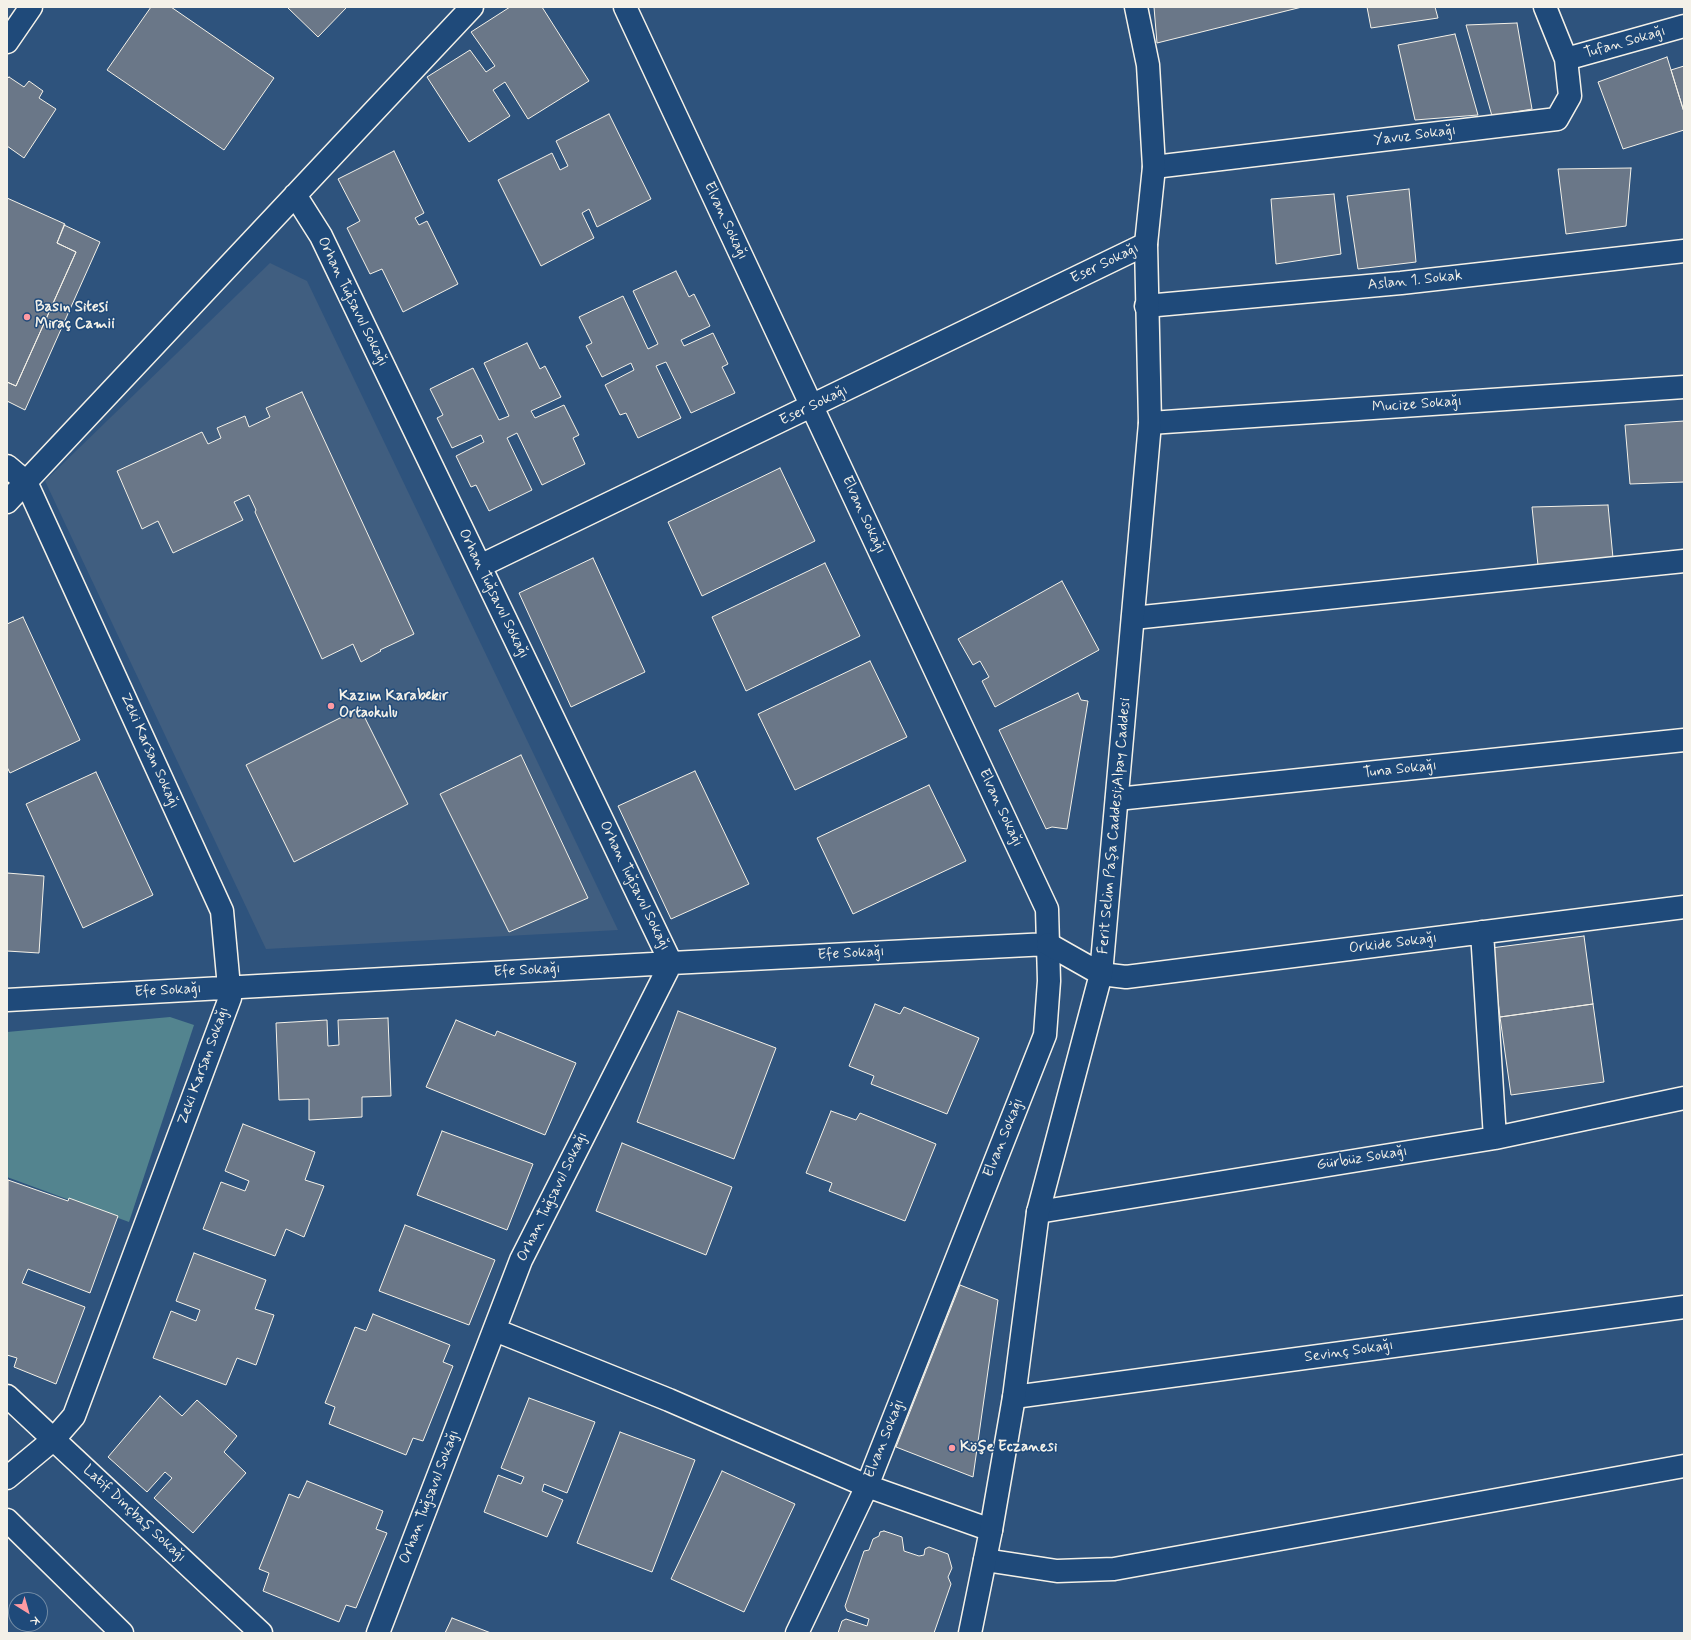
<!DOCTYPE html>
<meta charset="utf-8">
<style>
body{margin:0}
#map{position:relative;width:1691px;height:1640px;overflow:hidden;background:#2e537d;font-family:Mynerve,sans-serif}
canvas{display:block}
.frame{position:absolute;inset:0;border:8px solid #f4f1e8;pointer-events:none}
.north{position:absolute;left:8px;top:1592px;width:40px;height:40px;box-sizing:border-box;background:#1f4a7a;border:1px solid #748da6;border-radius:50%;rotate:143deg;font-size:11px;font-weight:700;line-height:16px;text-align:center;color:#f4f1e8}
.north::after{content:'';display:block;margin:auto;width:14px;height:18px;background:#ff9aa2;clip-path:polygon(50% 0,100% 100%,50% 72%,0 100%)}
</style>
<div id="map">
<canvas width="1691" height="1640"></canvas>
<div class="frame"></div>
<div class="north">K</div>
</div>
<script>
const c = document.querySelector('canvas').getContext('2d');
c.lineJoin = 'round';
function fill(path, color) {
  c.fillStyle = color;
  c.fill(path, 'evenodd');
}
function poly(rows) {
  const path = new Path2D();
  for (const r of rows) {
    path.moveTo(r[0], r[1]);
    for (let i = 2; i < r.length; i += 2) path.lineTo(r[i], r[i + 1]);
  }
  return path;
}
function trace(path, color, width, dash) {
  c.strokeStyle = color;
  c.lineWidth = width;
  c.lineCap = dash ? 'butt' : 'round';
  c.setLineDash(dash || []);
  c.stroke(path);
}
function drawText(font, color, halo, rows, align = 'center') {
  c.font = font + ' Mynerve,sans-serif';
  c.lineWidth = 3;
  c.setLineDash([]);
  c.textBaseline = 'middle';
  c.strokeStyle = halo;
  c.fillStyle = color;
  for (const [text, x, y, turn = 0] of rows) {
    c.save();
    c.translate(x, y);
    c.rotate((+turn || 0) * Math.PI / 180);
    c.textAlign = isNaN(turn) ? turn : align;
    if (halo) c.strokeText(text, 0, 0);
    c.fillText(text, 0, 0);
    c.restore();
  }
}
fill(poly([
 [270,263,307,281,618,930,266,949,45,481]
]), '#405e80');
fill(poly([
 [170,1017,194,1025,129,1222,7,1177,7,1032]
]), '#53848f');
const building = poly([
 [151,7,171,7,274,78,224,150,107,70,151,7],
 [287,7,347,7,318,37,287,7],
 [510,7,542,7,589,81,528,119,505,82,493,90,510,116,469,142,427,77,470,50,486,72,495,66,471,32,510,7],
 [1154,7,1302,7,1157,43,1154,7],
 [1367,7,1435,7,1438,18,1371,28,1367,7],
 [1517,23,1532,109,1492,116,1466,25,1517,23],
 [1455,34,1478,115,1415,120,1398,45,1455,34],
 [1667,57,1684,112,1684,130,1623,149,1598,82,1667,57],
 [1684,66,1684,112,1671,70,1684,66],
 [9,77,24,87,29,81,43,91,39,98,56,109,24,158,7,146,7,79,9,77],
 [609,114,651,199,597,227,589,209,582,213,594,238,541,266,498,180,552,153,560,170,568,166,556,141,609,114],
 [394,151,424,213,415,218,419,225,427,221,458,284,403,312,382,269,370,274,347,228,360,221,338,179,394,151],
 [1631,168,1626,226,1566,234,1558,169,1631,168],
 [1409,189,1416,262,1358,269,1347,196,1409,189],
 [1334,194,1341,254,1276,264,1271,199,1334,194],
 [7,198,65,224,57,243,76,252,16,386,7,382,7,198],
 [64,225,100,242,25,410,7,401,7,382,16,386,76,252,57,243,64,225],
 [676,271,689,297,694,294,710,326,681,340,684,346,713,333,728,364,722,367,735,393,691,413,666,362,656,366,681,418,638,438,626,413,620,415,605,385,634,370,631,363,602,377,586,346,592,343,579,317,623,296,648,349,658,344,633,291,676,271],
 [527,343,540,369,545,366,561,397,531,411,535,418,564,405,579,435,573,438,585,464,542,485,517,433,507,438,532,490,489,511,476,485,471,487,456,456,484,442,481,435,452,448,437,418,443,415,430,389,473,368,499,420,509,416,484,363,527,343],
 [302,392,414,634,380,650,381,651,361,662,353,644,322,659,255,512,256,510,249,495,234,502,243,520,173,553,158,521,142,529,117,471,202,432,208,444,221,438,217,428,245,416,249,427,270,417,266,408,302,392],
 [1684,421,1684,482,1630,484,1625,425,1684,421],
 [780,468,815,541,702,596,668,522,780,468],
 [1608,505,1613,558,1539,575,1532,507,1608,505],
 [593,558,645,672,571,707,519,593,593,558],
 [825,563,860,636,746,691,712,617,825,563],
 [1062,581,1099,650,995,707,982,681,989,677,980,661,973,665,958,639,1062,581],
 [23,617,80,740,10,773,7,767,7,624,23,617],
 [870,661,907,737,795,790,758,714,870,661],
 [1078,693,1081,700,1088,701,1067,829,1052,827,1046,829,999,730,1078,693],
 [360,708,408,804,294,862,246,765,360,708],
 [521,755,588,898,509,932,440,794,521,755],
 [695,771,749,884,671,919,618,806,695,771],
 [96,772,153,895,83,928,26,804,96,772],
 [929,785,966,861,853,914,817,838,929,785],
 [7,873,44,876,39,953,7,951,7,873],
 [1584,936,1593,1004,1500,1017,1491,948,1584,936],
 [875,1004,900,1014,904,1007,979,1038,947,1114,871,1084,874,1076,849,1066,875,1004],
 [1593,1004,1604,1082,1511,1095,1500,1017,1593,1004],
 [678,1011,776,1048,734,1159,637,1122,678,1011],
 [388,1018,391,1096,362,1097,362,1117,309,1120,309,1099,279,1100,276,1023,327,1020,328,1046,339,1045,338,1020,388,1018],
 [456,1020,495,1036,497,1031,576,1063,545,1135,426,1087,456,1020],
 [831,1111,856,1120,860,1113,936,1144,905,1221,829,1191,832,1183,806,1173,831,1111],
 [243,1124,315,1152,305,1180,324,1186,304,1237,286,1229,275,1256,203,1229,221,1182,245,1191,249,1181,225,1171,243,1124],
 [442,1131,533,1164,507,1230,417,1195,442,1131],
 [622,1143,732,1187,706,1255,596,1211,622,1143],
 [8,1180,68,1201,69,1198,118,1216,90,1293,28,1269,22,1283,85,1307,56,1384,14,1367,17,1358,7,1355,8,1180],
 [405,1225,495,1260,469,1325,379,1291,405,1225],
 [194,1253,266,1280,255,1309,274,1315,256,1365,237,1358,226,1385,153,1358,171,1311,196,1321,200,1310,176,1301,194,1253],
 [960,1285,998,1300,973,1477,896,1447,960,1285],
 [373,1314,450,1345,443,1362,453,1366,423,1441,413,1438,406,1455,329,1424,335,1407,325,1403,355,1327,366,1331,373,1314],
 [160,1396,182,1416,197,1400,237,1436,224,1452,246,1473,193,1533,154,1498,172,1478,165,1472,147,1492,108,1457,160,1396],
 [529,1398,595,1422,567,1493,544,1484,542,1491,563,1500,547,1537,484,1512,498,1475,521,1484,524,1477,501,1468,529,1398],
 [620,1432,695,1460,652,1572,577,1543,620,1432],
 [722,1471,795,1504,744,1612,671,1579,722,1471],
 [307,1481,383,1511,376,1529,387,1533,356,1608,346,1605,339,1622,263,1591,269,1573,259,1569,289,1494,299,1498,307,1481],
 [884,1531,902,1537,904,1551,919,1556,924,1555,925,1549,929,1547,948,1554,952,1568,948,1577,951,1584,934,1633,838,1633,842,1621,846,1619,867,1626,869,1619,847,1611,845,1606,864,1551,869,1550,873,1539,879,1536,880,1532,884,1531],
 [452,1618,491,1633,445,1633,452,1618]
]);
fill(building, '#6a7788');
trace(building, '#f4f1e8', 1);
const minor = poly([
 [625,7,1047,909,1049,981,1045,1035,867,1486,797,1633],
 [7,42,31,7],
 [1566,59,1684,26],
 [1154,167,1557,119,1570,96,1566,59,1545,7],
 [295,195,321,236,671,963,521,1260,378,1633],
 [1146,306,1401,283,1684,251],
 [1150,423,1684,387],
 [7,466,26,482,222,911,230,998,74,1416,54,1439,7,1478],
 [7,502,472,7],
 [480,566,1146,244],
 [1133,618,1684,561],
 [1117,799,1684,740],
 [1482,932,1495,1138],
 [1101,974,1126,977,1684,907],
 [7,1000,671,963,1048,944],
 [1038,1212,1495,1138,1684,1098],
 [495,1330,669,1400,867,1486,991,1530],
 [7,1396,261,1633],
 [1014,1397,1684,1307],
 [7,1520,122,1633],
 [985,1560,1057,1571,1114,1569,1684,1466]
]);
const major = poly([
 [1048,944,1101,974],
 [970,1633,991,1530,1014,1397,1038,1212,1101,974,1150,423,1146,244,1154,167,1148,65,1136,7]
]);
trace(minor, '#f4f1e8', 25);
trace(major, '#f4f1e8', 25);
trace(minor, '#1f4a7a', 22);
trace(major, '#1f4a7a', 22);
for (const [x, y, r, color] of [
 [27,317,4,"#ff9aa2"],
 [331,706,4,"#ff9aa2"],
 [952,1448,4,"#ff9aa2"]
]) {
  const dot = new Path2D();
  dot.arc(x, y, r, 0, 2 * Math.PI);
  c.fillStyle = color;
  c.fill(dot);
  trace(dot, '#1f4a7a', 1.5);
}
drawText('15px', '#f4f1e8', '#1f4a7a', [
 ["Tufan Sokağı",1625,43,-16],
 ["Yavuz Sokağı",1415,136,-7],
 ["Elvan Sokağı",725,221,65],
 ["Eser Sokağı",1105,264,-26],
 ["Aslan 1. Sokak",1415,281,-6],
 ["Orhan Tuğsavul Sokağı",352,302,64],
 ["Mucize Sokağı",1417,405,-4],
 ["Eser Sokağı",814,406,-26],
 ["Elvan Sokağı",863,515,65],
 ["Orhan Tuğsavul Sokağı",493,594,64],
 ["Zeki Karsan Sokağı",149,751,66],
 ["Tuna Sokağı",1400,770,-6],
 ["Elvan Sokağı",1000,808,65],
 ["Ferit Selim Paşa Caddesi;Alpay Caddesi",1115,826,-85],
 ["Orhan Tuğsavul Sokağı",634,886,64],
 ["Orkide Sokağı",1393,944,-7],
 ["Efe Sokağı",851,954,-3],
 ["Efe Sokağı",527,971,-3],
 ["Efe Sokağı",168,991,-3],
 ["Zeki Karsan Sokağı",204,1066,-70],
 ["Elvan Sokağı",1004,1138,-68],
 ["Gürbüz Sokağı",1362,1159,-9],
 ["Orhan Tuğsavul Sokağı",553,1197,-64],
 ["Sevinç Sokağı",1349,1352,-8],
 ["Elvan Sokağı",885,1439,-68],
 ["Orhan Tuğsavul Sokağı",430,1497,-69],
 ["Latif Dinçbaş Sokağı",134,1514,43]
]);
drawText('bold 15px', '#f4f1e8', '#1f4a7a', [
 ["Basın Sitesi",35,308],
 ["Miraç Camii",35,325],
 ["Kazım Karabekir",339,697],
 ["Ortaokulu",339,714],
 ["Köşe Eczanesi",960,1448]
], 'left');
</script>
